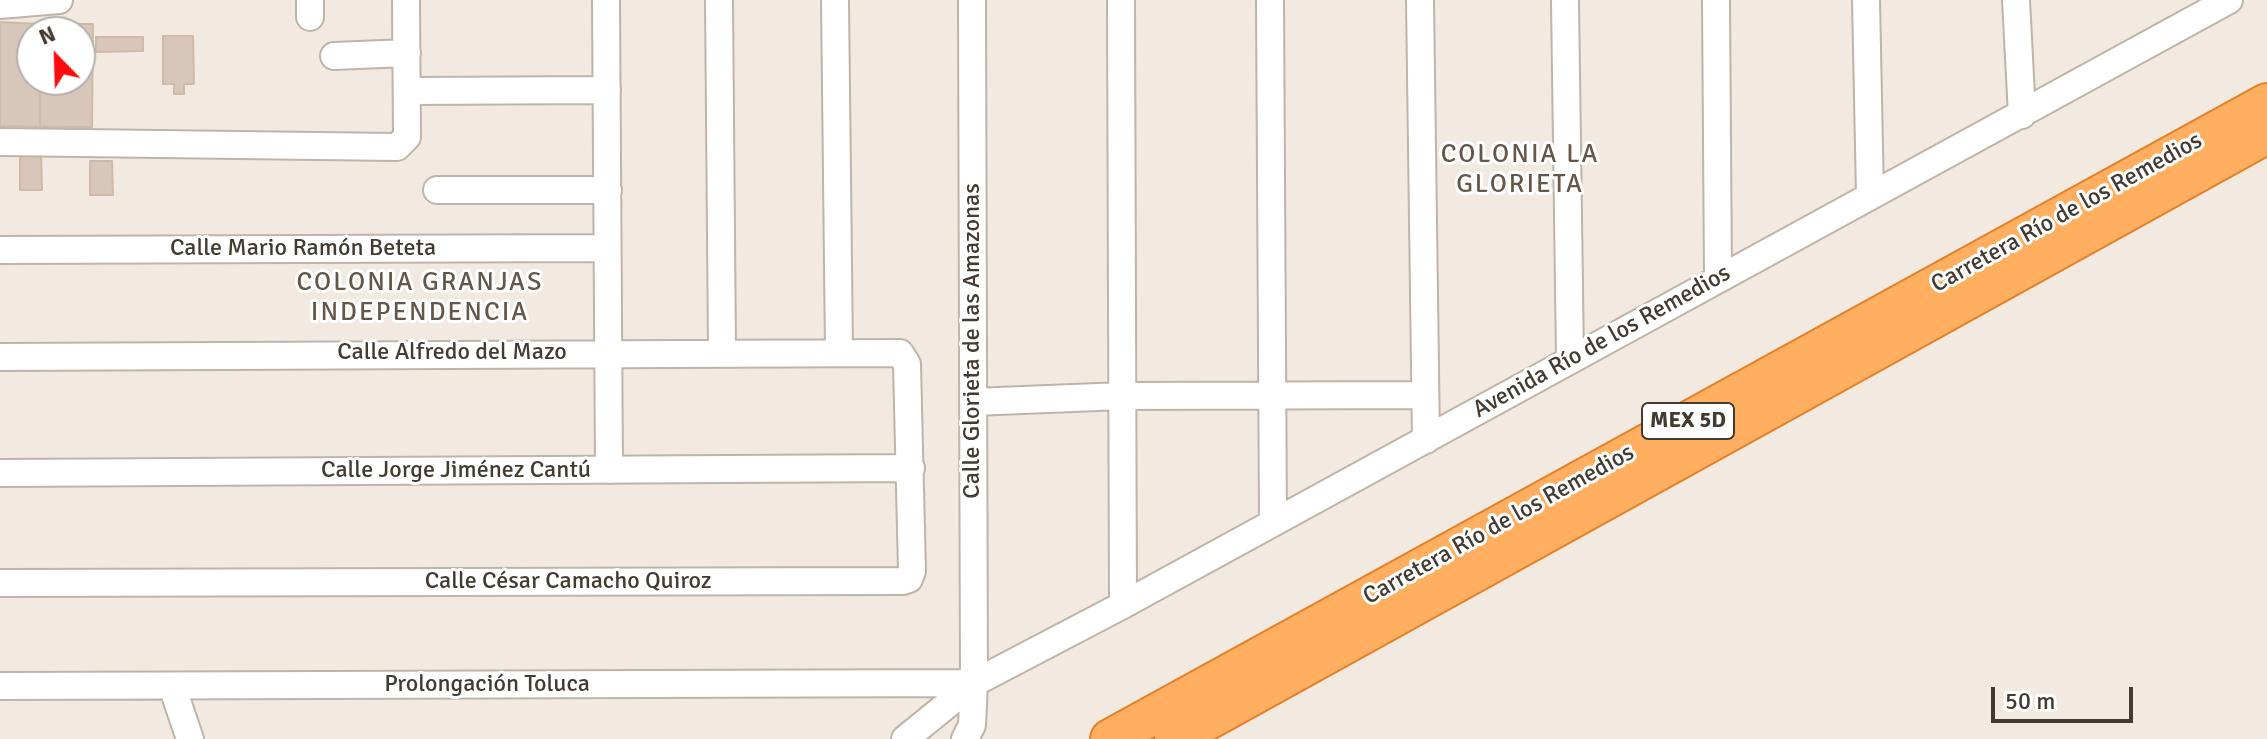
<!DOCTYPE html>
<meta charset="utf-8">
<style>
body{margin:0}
#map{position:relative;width:2267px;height:739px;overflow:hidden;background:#f2eae1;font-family:Signika,sans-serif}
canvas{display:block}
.north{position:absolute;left:16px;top:16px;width:80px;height:80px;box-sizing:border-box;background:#fff;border:2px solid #b4b0ad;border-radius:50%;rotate:337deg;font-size:22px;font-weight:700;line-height:32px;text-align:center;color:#433a32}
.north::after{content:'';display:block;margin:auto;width:28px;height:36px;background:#ff0b0e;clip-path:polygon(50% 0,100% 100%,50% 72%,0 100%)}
.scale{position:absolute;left:1991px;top:687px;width:142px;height:36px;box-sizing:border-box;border:4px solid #433a32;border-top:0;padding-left:10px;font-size:24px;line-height:28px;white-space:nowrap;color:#433a32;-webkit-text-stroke:6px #fff;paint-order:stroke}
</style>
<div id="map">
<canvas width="2267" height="739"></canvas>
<div class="north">N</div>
<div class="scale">50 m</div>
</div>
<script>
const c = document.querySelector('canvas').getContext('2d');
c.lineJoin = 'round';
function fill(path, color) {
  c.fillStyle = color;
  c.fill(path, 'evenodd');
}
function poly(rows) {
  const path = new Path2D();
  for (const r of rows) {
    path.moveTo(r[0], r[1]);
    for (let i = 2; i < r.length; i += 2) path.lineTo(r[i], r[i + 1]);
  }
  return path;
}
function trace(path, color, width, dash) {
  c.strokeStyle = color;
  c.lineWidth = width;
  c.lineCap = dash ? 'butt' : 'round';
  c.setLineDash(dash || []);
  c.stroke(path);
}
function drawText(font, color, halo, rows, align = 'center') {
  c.font = font + ' Signika,sans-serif';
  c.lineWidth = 6;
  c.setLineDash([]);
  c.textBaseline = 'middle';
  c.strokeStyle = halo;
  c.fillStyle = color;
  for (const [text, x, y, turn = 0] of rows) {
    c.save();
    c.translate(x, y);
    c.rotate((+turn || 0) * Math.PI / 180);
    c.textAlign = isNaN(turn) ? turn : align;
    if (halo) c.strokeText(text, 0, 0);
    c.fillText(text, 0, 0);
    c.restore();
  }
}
const building = poly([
 [0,22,41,24,41,32,32,32,32,80,40,80,40,127,0,126,0,22],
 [41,24,93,24,92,127,40,127,40,80,80,80,80,32,41,32,41,24],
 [163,36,193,36,194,84,184,84,184,94,174,94,174,84,163,84,163,36],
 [96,37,143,37,143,51,96,52,96,37],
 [20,150,41,150,42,190,20,190,20,150],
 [90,161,112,161,113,195,90,195,90,161]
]);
fill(building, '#d7c6b9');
trace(building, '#cfbaa9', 2);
const minor = poly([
 [310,0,310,17],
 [606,0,609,470],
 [719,0,722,351],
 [835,0,839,351],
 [1121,0,1123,605],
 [1270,0,1273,522],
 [1420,0,1426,440],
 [1565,0,1570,359],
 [1716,0,1718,277],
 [1866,0,1870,195],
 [2016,0,2022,115],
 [0,5,59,0],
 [334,56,407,53],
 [407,91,607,90],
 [0,142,397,147,407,137,406,0],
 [437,190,608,190],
 [0,250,607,248],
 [0,357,900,353,907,364,912,571,909,579,903,581,0,583],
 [973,402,1123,396,1423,395],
 [0,473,911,468],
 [0,686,974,683],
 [172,686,190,739],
 [905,739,974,683,1123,605,2229,0],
 [965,739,972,725,974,683,972,0]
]);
const highway = poly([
 [1110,739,2267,103],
 [1174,739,2267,134]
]);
trace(minor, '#c0b3a7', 30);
trace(highway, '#e48029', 42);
trace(minor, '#fff', 26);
trace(highway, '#ffaf5f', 38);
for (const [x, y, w] of [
 [1688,421,92]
]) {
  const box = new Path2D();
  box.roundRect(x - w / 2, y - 18, w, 36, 6);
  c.fillStyle = '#fff';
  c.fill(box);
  trace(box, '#433a32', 2);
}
drawText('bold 22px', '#433a32', null, [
 ["MEX 5D",1688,421]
]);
drawText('24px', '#433a32', '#fff', [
 ["Carretera Río de los Remedios",2067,213,-29],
 ["Calle Mario Ramón Beteta",303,249],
 ["Calle Glorieta de las Amazonas",973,341,-90],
 ["Avenida Río de los Remedios",1602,342,-29],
 ["Calle Alfredo del Mazo",452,353],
 ["Calle Jorge Jiménez Cantú",456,471],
 ["Carretera Río de los Remedios",1499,525,-29],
 ["Calle César Camacho Quiroz",568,582],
 ["Prolongación Toluca",487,685]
]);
c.letterSpacing = '2px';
drawText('26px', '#665649', '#fff', [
 ["COLONIA LA",1520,155],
 ["GLORIETA",1520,185],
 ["COLONIA GRANJAS",420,283],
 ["INDEPENDENCIA",420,313]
]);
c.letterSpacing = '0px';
</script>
